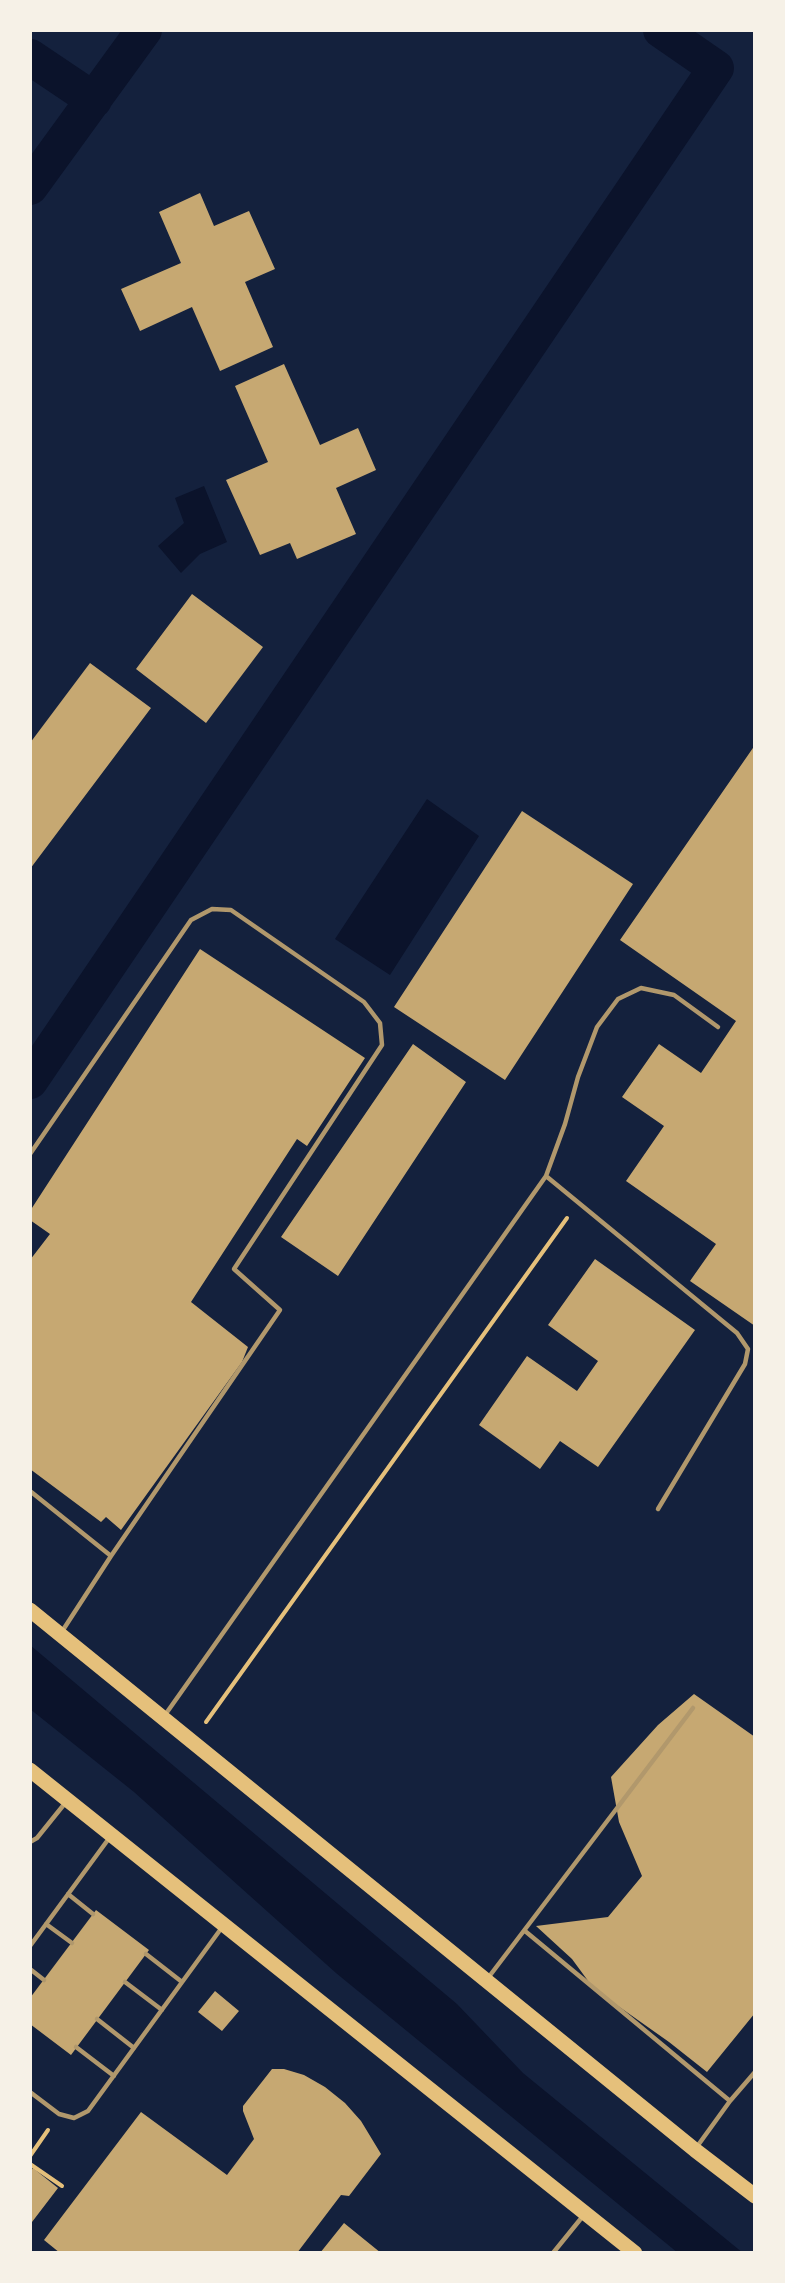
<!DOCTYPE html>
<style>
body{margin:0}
#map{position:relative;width:785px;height:2283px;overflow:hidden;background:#14213d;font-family:Bitter,serif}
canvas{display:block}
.frame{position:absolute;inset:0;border:32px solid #f6f1e7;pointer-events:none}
</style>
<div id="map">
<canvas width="785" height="2283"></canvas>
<div class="frame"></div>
</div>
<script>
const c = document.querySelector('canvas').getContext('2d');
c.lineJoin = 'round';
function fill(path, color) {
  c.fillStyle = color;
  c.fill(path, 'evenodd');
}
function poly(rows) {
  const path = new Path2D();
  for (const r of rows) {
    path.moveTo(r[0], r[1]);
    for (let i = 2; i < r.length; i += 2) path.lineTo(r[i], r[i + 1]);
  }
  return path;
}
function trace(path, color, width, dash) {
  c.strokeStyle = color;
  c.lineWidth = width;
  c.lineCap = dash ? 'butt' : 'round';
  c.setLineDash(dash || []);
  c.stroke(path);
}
fill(poly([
 [204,486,227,542,200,554,181,573,158,546,184,523,175,498],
 [427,799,479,836,390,975,335,939],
 [30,1645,457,2004,523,2073,743,2253,678,2253,336,1973,134,1792,30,1709]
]), '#0b132b');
trace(poly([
 [30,57,94,100],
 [30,187,144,30],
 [30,1081,716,68,661,30]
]), '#0b132b', 36);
fill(poly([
 [200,193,214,226,249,211,275,269,245,282,273,347,220,371,192,307,140,331,121,289,181,263,159,212],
 [284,364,320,445,358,428,376,470,336,488,356,534,297,559,290,543,260,555,226,480,268,462,235,386],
 [192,594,263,647,206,723,136,669],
 [90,663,151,708,30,869,30,743],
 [755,745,755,1326,690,1281,716,1244,626,1181,664,1126,622,1097,659,1044,701,1073,736,1021,620,940],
 [522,811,633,884,505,1080,394,1007],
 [200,949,365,1058,307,1146,297,1139,191,1302,248,1347,242,1362,121,1530,106,1517,101,1522,30,1469,30,1260,50,1234,30,1220,30,1211],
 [413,1044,466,1082,338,1276,281,1237],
 [595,1259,695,1330,598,1467,560,1441,540,1469,479,1425,527,1356,577,1391,598,1361,548,1325],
 [694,1694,755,1737,755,2013,707,2072,669,2042,594,1989,572,1959,536,1926,608,1917,642,1876,619,1822,611,1777,658,1725],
 [96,1910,149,1950,71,2055,30,2024,30,1998],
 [215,1991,239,2011,222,2031,198,2012],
 [272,2069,284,2069,304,2075,325,2087,345,2103,361,2121,381,2154,349,2196,341,2195,297,2253,60,2253,44,2240,141,2112,227,2175,254,2139,243,2111,243,2106],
 [33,2168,58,2188,32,2222,30,2220,30,2172],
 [344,2223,381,2253,320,2253]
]), '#c6a872');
trace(poly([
 [206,1722,567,1218],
 [30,2156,48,2130],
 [30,2164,62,2186]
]), '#e5c07b', 4);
trace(poly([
 [30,1154,191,920,212,909,231,910,364,1002,380,1023,382,1045,234,1269,280,1310,111,1556,61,1633],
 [546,1176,737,1333,748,1349,745,1364,658,1509],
 [30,1491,111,1556],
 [165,1715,546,1176,565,1124,578,1077,597,1027,618,999,641,988,674,995,718,1027],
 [30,1842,37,1838,66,1802],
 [68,1894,93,1914],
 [46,1924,72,1943],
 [525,1931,730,2101],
 [30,1946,110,1837],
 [146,1954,182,1982],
 [30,1969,44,1980],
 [488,1978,693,1708],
 [125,1982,162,2010],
 [97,2019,134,2048],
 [76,2047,114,2076],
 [30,2092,59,2114,74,2118,88,2111,223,1926],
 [696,2148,730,2101,755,2072],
 [553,2253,583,2216]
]), '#b1986c', 4.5);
trace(poly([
 [30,1610,695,2150,755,2196],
 [30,1770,635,2253]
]), '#e5c07b', 15);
</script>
